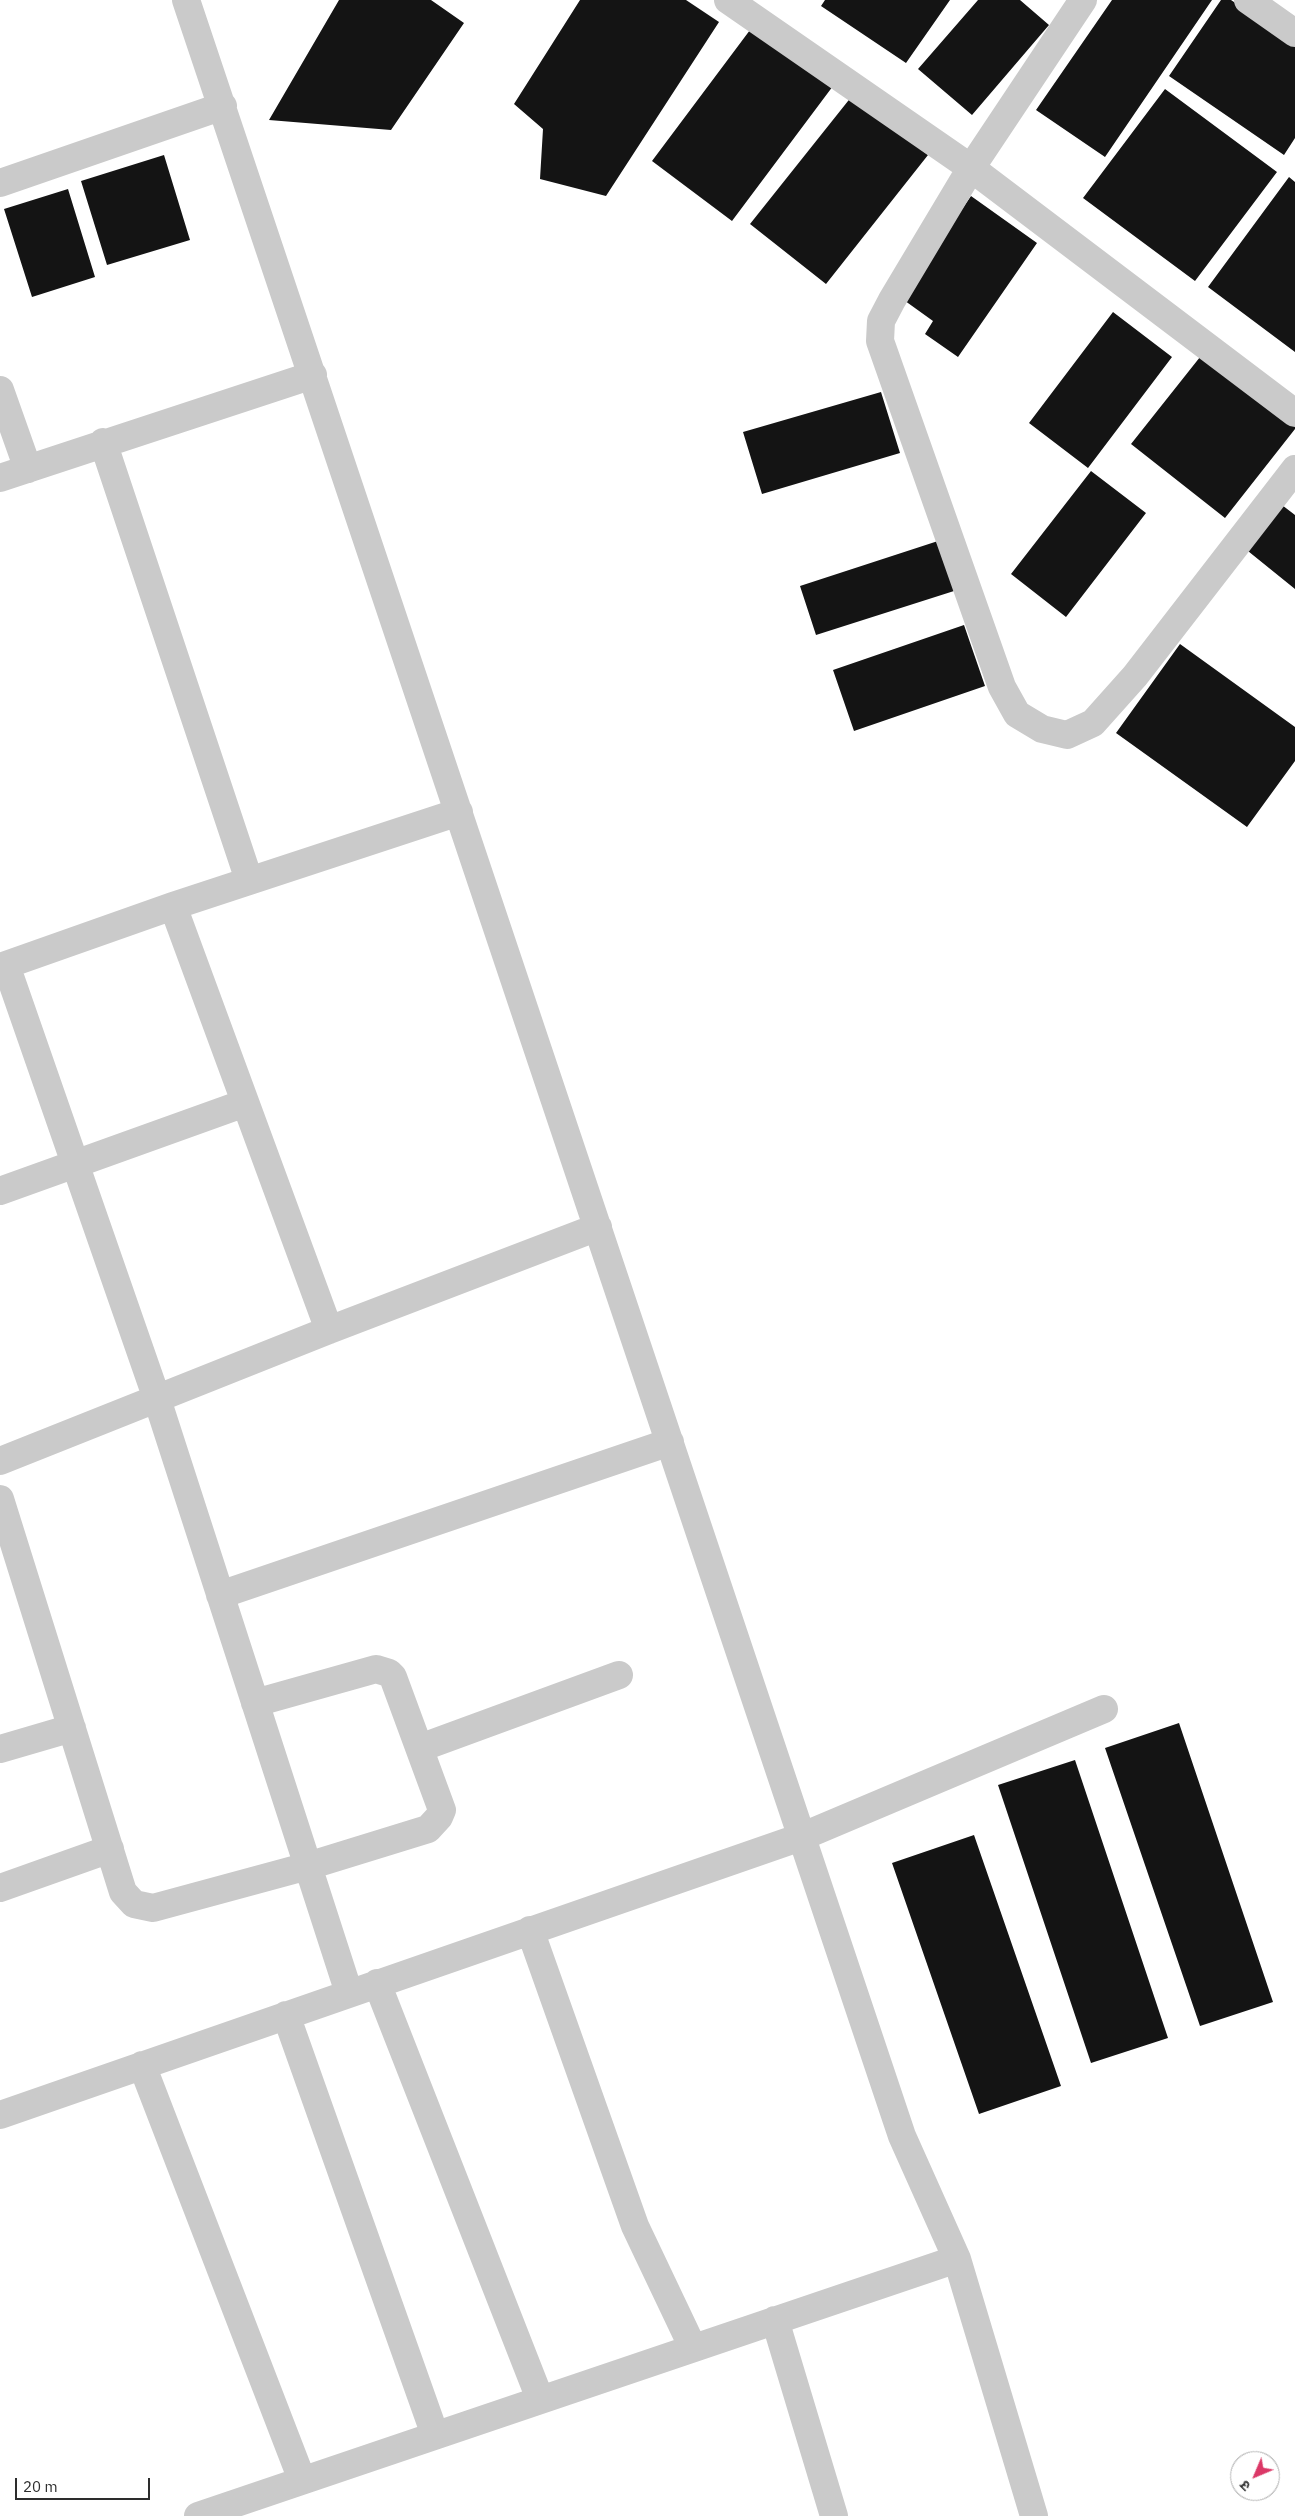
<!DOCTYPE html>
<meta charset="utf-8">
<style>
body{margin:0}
#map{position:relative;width:1295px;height:2516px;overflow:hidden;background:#fff;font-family:"IBM Plex Sans","Noto Sans Devanagari",sans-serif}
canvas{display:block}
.north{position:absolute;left:1230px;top:2451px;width:50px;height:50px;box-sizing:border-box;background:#fff;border:1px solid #ababab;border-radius:50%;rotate:225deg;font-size:14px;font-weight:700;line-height:20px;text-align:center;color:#2d2d2d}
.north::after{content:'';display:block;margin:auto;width:18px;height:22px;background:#db3867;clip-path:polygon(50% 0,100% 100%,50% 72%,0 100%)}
.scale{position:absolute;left:15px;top:2478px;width:135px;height:22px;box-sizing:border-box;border:2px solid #2d2d2d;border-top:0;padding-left:6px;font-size:15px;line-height:18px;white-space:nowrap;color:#2d2d2d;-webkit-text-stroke:4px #fff;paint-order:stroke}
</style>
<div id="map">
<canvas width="1295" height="2516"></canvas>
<div class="north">उ</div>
<div class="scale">20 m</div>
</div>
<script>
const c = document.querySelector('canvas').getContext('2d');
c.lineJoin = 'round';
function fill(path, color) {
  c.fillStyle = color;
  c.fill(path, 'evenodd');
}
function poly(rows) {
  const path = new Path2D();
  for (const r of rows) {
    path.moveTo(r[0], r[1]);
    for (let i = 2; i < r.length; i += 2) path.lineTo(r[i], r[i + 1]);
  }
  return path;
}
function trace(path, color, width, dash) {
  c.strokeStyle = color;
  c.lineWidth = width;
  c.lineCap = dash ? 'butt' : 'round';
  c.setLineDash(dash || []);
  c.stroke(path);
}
fill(poly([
 [339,0,431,0,464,23,391,130,269,120],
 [580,0,686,0,719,22,606,196,540,179,543,129,514,104],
 [825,0,950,0,906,63,821,6],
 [978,0,1020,0,1049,25,972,115,918,69],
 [1112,0,1212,0,1105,157,1036,110],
 [1221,0,1231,0,1295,44,1295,138,1284,155,1169,76],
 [753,26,833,86,732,221,652,161],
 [1165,89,1277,172,1195,281,1083,198],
 [852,96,928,155,826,284,750,224],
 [164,155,190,240,107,265,81,181],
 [1289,177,1295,182,1295,352,1208,287],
 [68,189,95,277,32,297,4,209],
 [971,196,1037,243,958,357,925,334,933,321,901,298],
 [1113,312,1172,357,1088,468,1029,423],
 [1204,352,1295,423,1295,429,1225,518,1131,444],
 [881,392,900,453,762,494,743,432],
 [1091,471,1146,513,1066,617,1011,574],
 [1278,502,1295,515,1295,589,1243,547],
 [938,541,954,591,816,635,800,586],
 [964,625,985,686,854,731,833,670],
 [1180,644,1295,727,1295,761,1247,827,1116,733],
 [1179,1723,1273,2002,1200,2026,1105,1748],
 [1075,1760,1168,2038,1091,2063,998,1785],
 [974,1835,1061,2086,979,2114,892,1863]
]), '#141414');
trace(poly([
 [186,0,902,2136,957,2259,1034,2516],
 [728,0,971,168,892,300,881,321,880,341,1002,687,1017,714,1042,729,1067,735,1093,723,1135,676,1295,469],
 [1083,0,971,168,1295,413],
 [1248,0,1295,33],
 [0,183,223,106],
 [0,390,28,469],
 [103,442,249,880],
 [0,478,313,375],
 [173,906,329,1330],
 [6,965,157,1399,349,1993],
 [0,967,173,906,459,812],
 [0,1191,245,1103],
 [0,1461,329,1330,598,1227],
 [0,1499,123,1892,134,1904,153,1908,308,1866,428,1829,439,1817,442,1810,393,1677,389,1673,376,1669,255,1703],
 [220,1595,670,1442],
 [420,1748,619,1675],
 [0,1749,72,1728],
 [0,1888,110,1849],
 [530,1930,635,2226,693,2348],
 [377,1983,540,2399],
 [286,2015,435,2435],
 [142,2065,302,2480],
 [0,2115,801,1837,1104,1709],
 [775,2320,834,2516],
 [198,2516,957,2259]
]), '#cacaca', 28);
</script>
